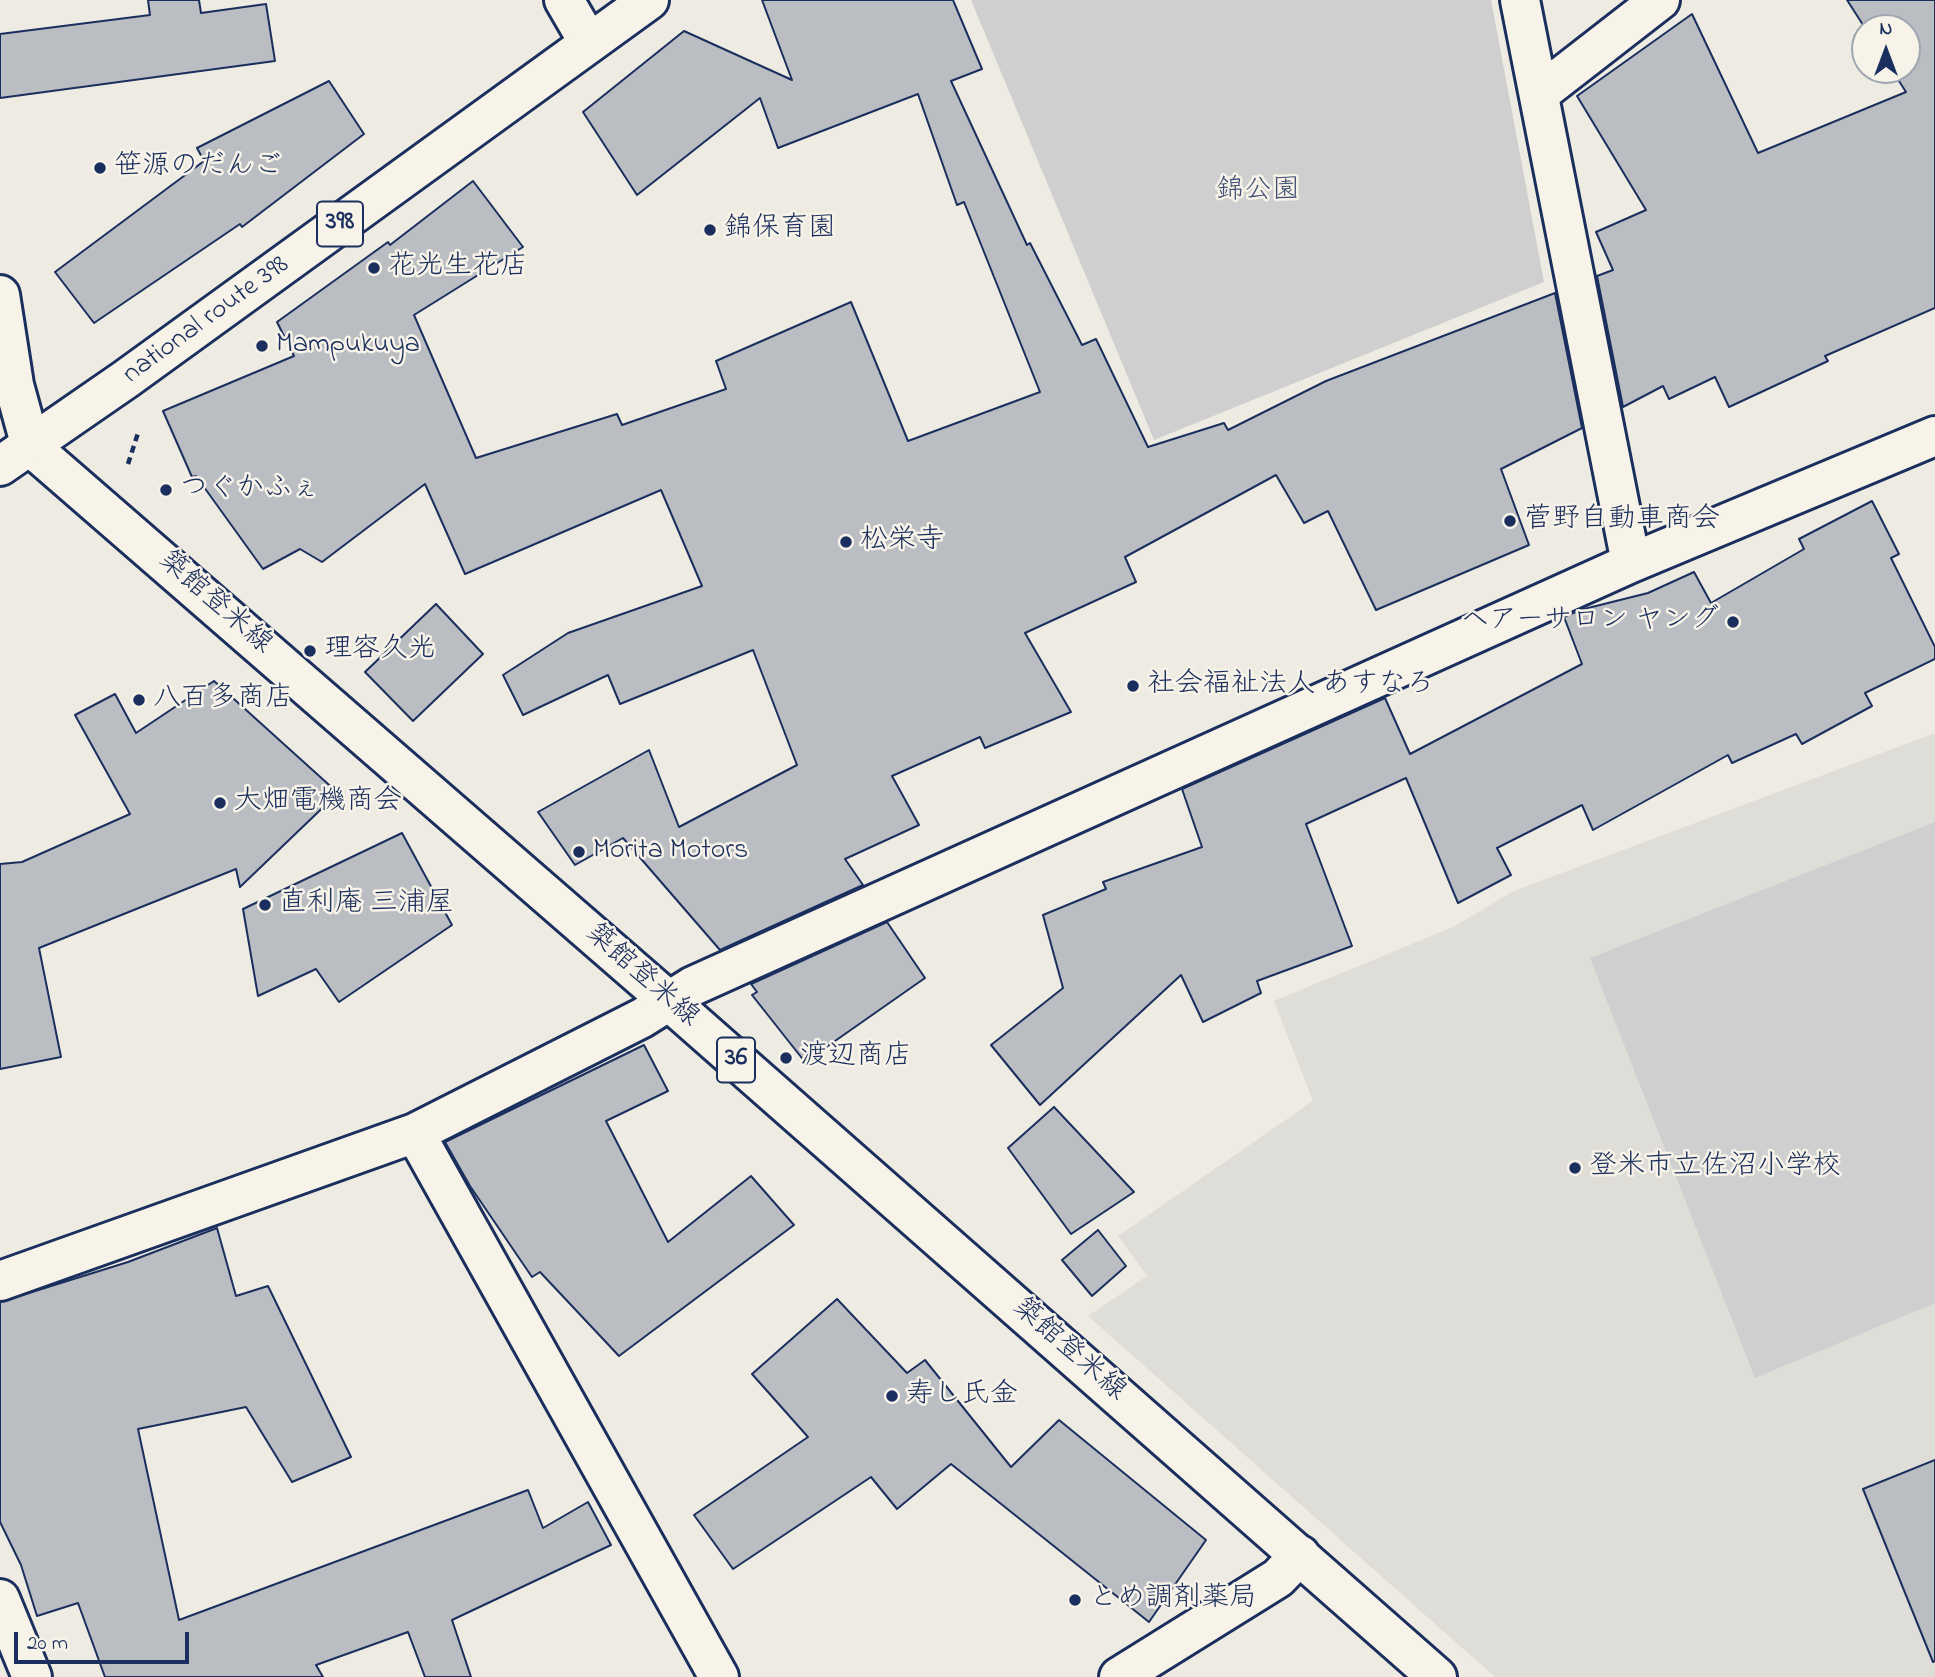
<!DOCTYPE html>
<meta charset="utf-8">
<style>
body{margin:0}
#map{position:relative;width:1935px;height:1677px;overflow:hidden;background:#eeebe2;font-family:"Indie Flower",sans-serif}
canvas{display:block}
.north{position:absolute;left:1851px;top:14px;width:70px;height:70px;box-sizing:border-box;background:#f7f3e8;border:2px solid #9fa5b1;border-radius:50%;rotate:0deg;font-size:19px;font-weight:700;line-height:28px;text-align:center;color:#1b2f5e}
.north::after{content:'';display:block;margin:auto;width:24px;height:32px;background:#1b2f5e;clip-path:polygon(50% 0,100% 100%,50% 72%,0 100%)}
.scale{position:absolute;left:14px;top:1632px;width:175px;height:32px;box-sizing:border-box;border:4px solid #1b2f5e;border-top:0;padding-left:9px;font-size:21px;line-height:24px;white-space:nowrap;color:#1b2f5e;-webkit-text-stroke:5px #f7f3e8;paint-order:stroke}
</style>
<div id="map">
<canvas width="1935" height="1677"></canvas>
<div class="north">N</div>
<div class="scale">20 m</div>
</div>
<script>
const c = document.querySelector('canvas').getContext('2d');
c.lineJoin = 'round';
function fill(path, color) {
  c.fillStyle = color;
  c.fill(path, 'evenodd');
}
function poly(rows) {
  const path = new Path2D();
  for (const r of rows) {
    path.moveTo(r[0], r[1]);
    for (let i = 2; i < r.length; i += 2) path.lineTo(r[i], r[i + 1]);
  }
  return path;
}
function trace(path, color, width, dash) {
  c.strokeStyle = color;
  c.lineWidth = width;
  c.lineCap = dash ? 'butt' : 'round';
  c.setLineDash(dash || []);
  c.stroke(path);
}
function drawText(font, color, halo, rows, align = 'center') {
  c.font = font + ' "Indie Flower","Klee One",sans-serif';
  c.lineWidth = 5;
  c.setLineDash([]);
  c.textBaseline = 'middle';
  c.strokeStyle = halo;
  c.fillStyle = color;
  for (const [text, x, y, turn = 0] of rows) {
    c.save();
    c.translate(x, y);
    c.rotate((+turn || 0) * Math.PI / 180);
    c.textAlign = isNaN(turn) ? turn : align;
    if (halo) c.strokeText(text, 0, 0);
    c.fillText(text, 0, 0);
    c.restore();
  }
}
fill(poly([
 [1935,733,1935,1677,1495,1677,1088,1316,1147,1276,1118,1236,1313,1101,1274,1001,1453,927,1514,891]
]), '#deddd8');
fill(poly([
 [971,0,1491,0,1544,282,1154,440],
 [1935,822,1935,1303,1755,1378,1590,958]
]), '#cfcfcf');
const building = poly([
 [148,0,199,0,201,13,266,4,275,61,0,98,0,34,150,15,148,0],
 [762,0,953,0,982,69,951,81,1027,245,1030,243,1082,345,1096,339,1148,447,1224,423,1228,430,1326,381,1555,293,1582,428,1501,469,1529,545,1376,610,1328,511,1304,523,1276,475,1125,557,1136,582,1025,633,1071,712,985,748,980,737,892,776,919,825,845,859,863,885,720,950,623,838,575,865,538,812,649,750,679,827,797,765,753,650,620,704,608,675,523,715,503,675,568,633,702,586,661,490,465,574,425,484,322,562,300,549,263,569,196,476,192,477,163,411,294,356,277,322,388,242,390,245,473,181,523,247,414,315,476,458,617,414,622,425,726,389,716,361,851,302,908,441,1040,392,964,202,957,205,918,94,778,148,760,98,637,195,583,112,684,31,792,80,762,0],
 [1847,0,1935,0,1935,308,1825,356,1828,361,1729,407,1715,377,1669,399,1663,386,1623,407,1597,276,1613,270,1596,232,1646,210,1577,96,1692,14,1758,153,1906,92,1892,70,1907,70,1907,28,1865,28,1847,0],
 [329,81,364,134,242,227,240,224,94,323,55,272,204,161,197,148,329,81],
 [1872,501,1899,554,1891,558,1935,647,1935,659,1865,693,1872,706,1802,744,1796,734,1732,763,1728,755,1593,830,1582,805,1497,848,1511,875,1458,903,1406,778,1306,824,1352,946,1257,981,1261,993,1203,1022,1181,975,1040,1105,991,1045,1063,988,1043,915,1106,889,1103,882,1202,847,1182,789,1385,698,1410,754,1582,664,1564,617,1580,610,1648,593,1694,572,1711,603,1804,549,1799,539,1872,501],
 [436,604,483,654,413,721,365,672,436,604],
 [214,681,338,793,240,887,236,869,39,948,61,1057,0,1069,0,864,22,862,130,814,75,715,115,694,136,733,214,681],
 [402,833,452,925,339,1002,316,969,258,996,243,909,402,833],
 [887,922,925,978,805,1062,752,995,757,992,751,984,887,922],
 [644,1045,668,1091,606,1121,668,1242,751,1176,794,1225,619,1356,540,1272,532,1277,470,1186,445,1142,644,1045],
 [1054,1107,1134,1192,1071,1234,1008,1148,1054,1107],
 [217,1228,236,1296,268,1286,351,1457,292,1482,246,1407,138,1429,179,1620,528,1490,543,1528,588,1502,611,1545,452,1620,471,1677,425,1677,408,1632,316,1665,323,1677,105,1677,78,1603,37,1616,21,1565,0,1522,0,1302,128,1262,217,1228],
 [1098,1230,1126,1266,1092,1296,1062,1260,1098,1230],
 [837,1299,907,1373,925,1360,1011,1467,1059,1420,1206,1540,1149,1622,951,1464,897,1509,871,1477,733,1569,694,1515,808,1437,752,1374,837,1299],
 [1935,1460,1935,1661,1933,1662,1863,1489,1935,1460]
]);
fill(building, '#babdc2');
trace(building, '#1b2f5e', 2);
const minor = poly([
 [564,0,589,43],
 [1520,0,1631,563],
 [1539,94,1660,0],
 [0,295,14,385,31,447],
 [0,1281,415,1133],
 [0,1599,32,1677],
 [719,1677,415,1133,642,1018,693,986,1631,563,1935,436],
 [1119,1677,1278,1578,1300,1555]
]);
const primary = poly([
 [31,447,670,1002,1437,1677]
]);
const trunk = poly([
 [0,466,126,379,649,0]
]);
trace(minor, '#1b2f5e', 44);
trace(primary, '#1b2f5e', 44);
trace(trunk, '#1b2f5e', 44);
trace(poly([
 [128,464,138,433]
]), '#1b2f5e', 4.5, [7, 5]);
trace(minor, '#f7f3e8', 38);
trace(primary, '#f7f3e8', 38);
trace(trunk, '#f7f3e8', 38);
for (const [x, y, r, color] of [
 [100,168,7,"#1b2f5e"],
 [710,230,7,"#1b2f5e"],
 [374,268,7,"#1b2f5e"],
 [262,346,7,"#1b2f5e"],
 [166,490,7,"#1b2f5e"],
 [1510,521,7,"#1b2f5e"],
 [846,542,7,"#1b2f5e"],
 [1733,622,7,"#1b2f5e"],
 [310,651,7,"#1b2f5e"],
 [1133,686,7,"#1b2f5e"],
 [139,700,7,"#1b2f5e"],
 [220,803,7,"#1b2f5e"],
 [579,852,7,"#1b2f5e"],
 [265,905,7,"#1b2f5e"],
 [786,1058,7,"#1b2f5e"],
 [1575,1168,7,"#1b2f5e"],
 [892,1396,7,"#1b2f5e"],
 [1075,1600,7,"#1b2f5e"]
]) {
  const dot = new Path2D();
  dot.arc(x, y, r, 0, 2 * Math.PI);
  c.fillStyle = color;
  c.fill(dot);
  trace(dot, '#f7f3e8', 2.5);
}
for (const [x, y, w] of [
 [340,224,46],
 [736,1060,38]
]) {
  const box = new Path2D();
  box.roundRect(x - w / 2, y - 22.5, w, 45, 5);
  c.fillStyle = '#f7f3e8';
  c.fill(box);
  trace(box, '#1b2f5e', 2);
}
drawText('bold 26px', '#1b2f5e', null, [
 ["398",340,224],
 ["36",736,1060]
]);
drawText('28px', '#1b2f5e', '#f7f3e8', [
 ["笹源のだんご",114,168],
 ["錦保育園",724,230],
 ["花光生花店",388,268],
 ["Mampukuya",276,346],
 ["つぐかふぇ",180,490],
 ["菅野自動車商会",1524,521],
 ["松栄寺",860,542],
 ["ヘアーサロン ヤング",1719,622,"right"],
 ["理容久光",324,651],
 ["社会福祉法人 あすなろ",1147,686],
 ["八百多商店",153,700],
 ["大畑電機商会",234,803],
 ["Morita Motors",593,852],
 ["直利庵 三浦屋",279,905],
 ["渡辺商店",800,1058],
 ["登米市立佐沼小学校",1589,1168],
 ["寿し氏金",906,1396],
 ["とめ調剤薬局",1089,1600]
], 'left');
drawText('28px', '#3f4f75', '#f7f3e8', [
 ["錦公園",1258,192]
]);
drawText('28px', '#1b2f5e', '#f7f3e8', [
 ["national route 398",207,321,-36],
 ["築館登米線",214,604,41],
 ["築館登米線",641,977,41],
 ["築館登米線",1068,1351,41]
]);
</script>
